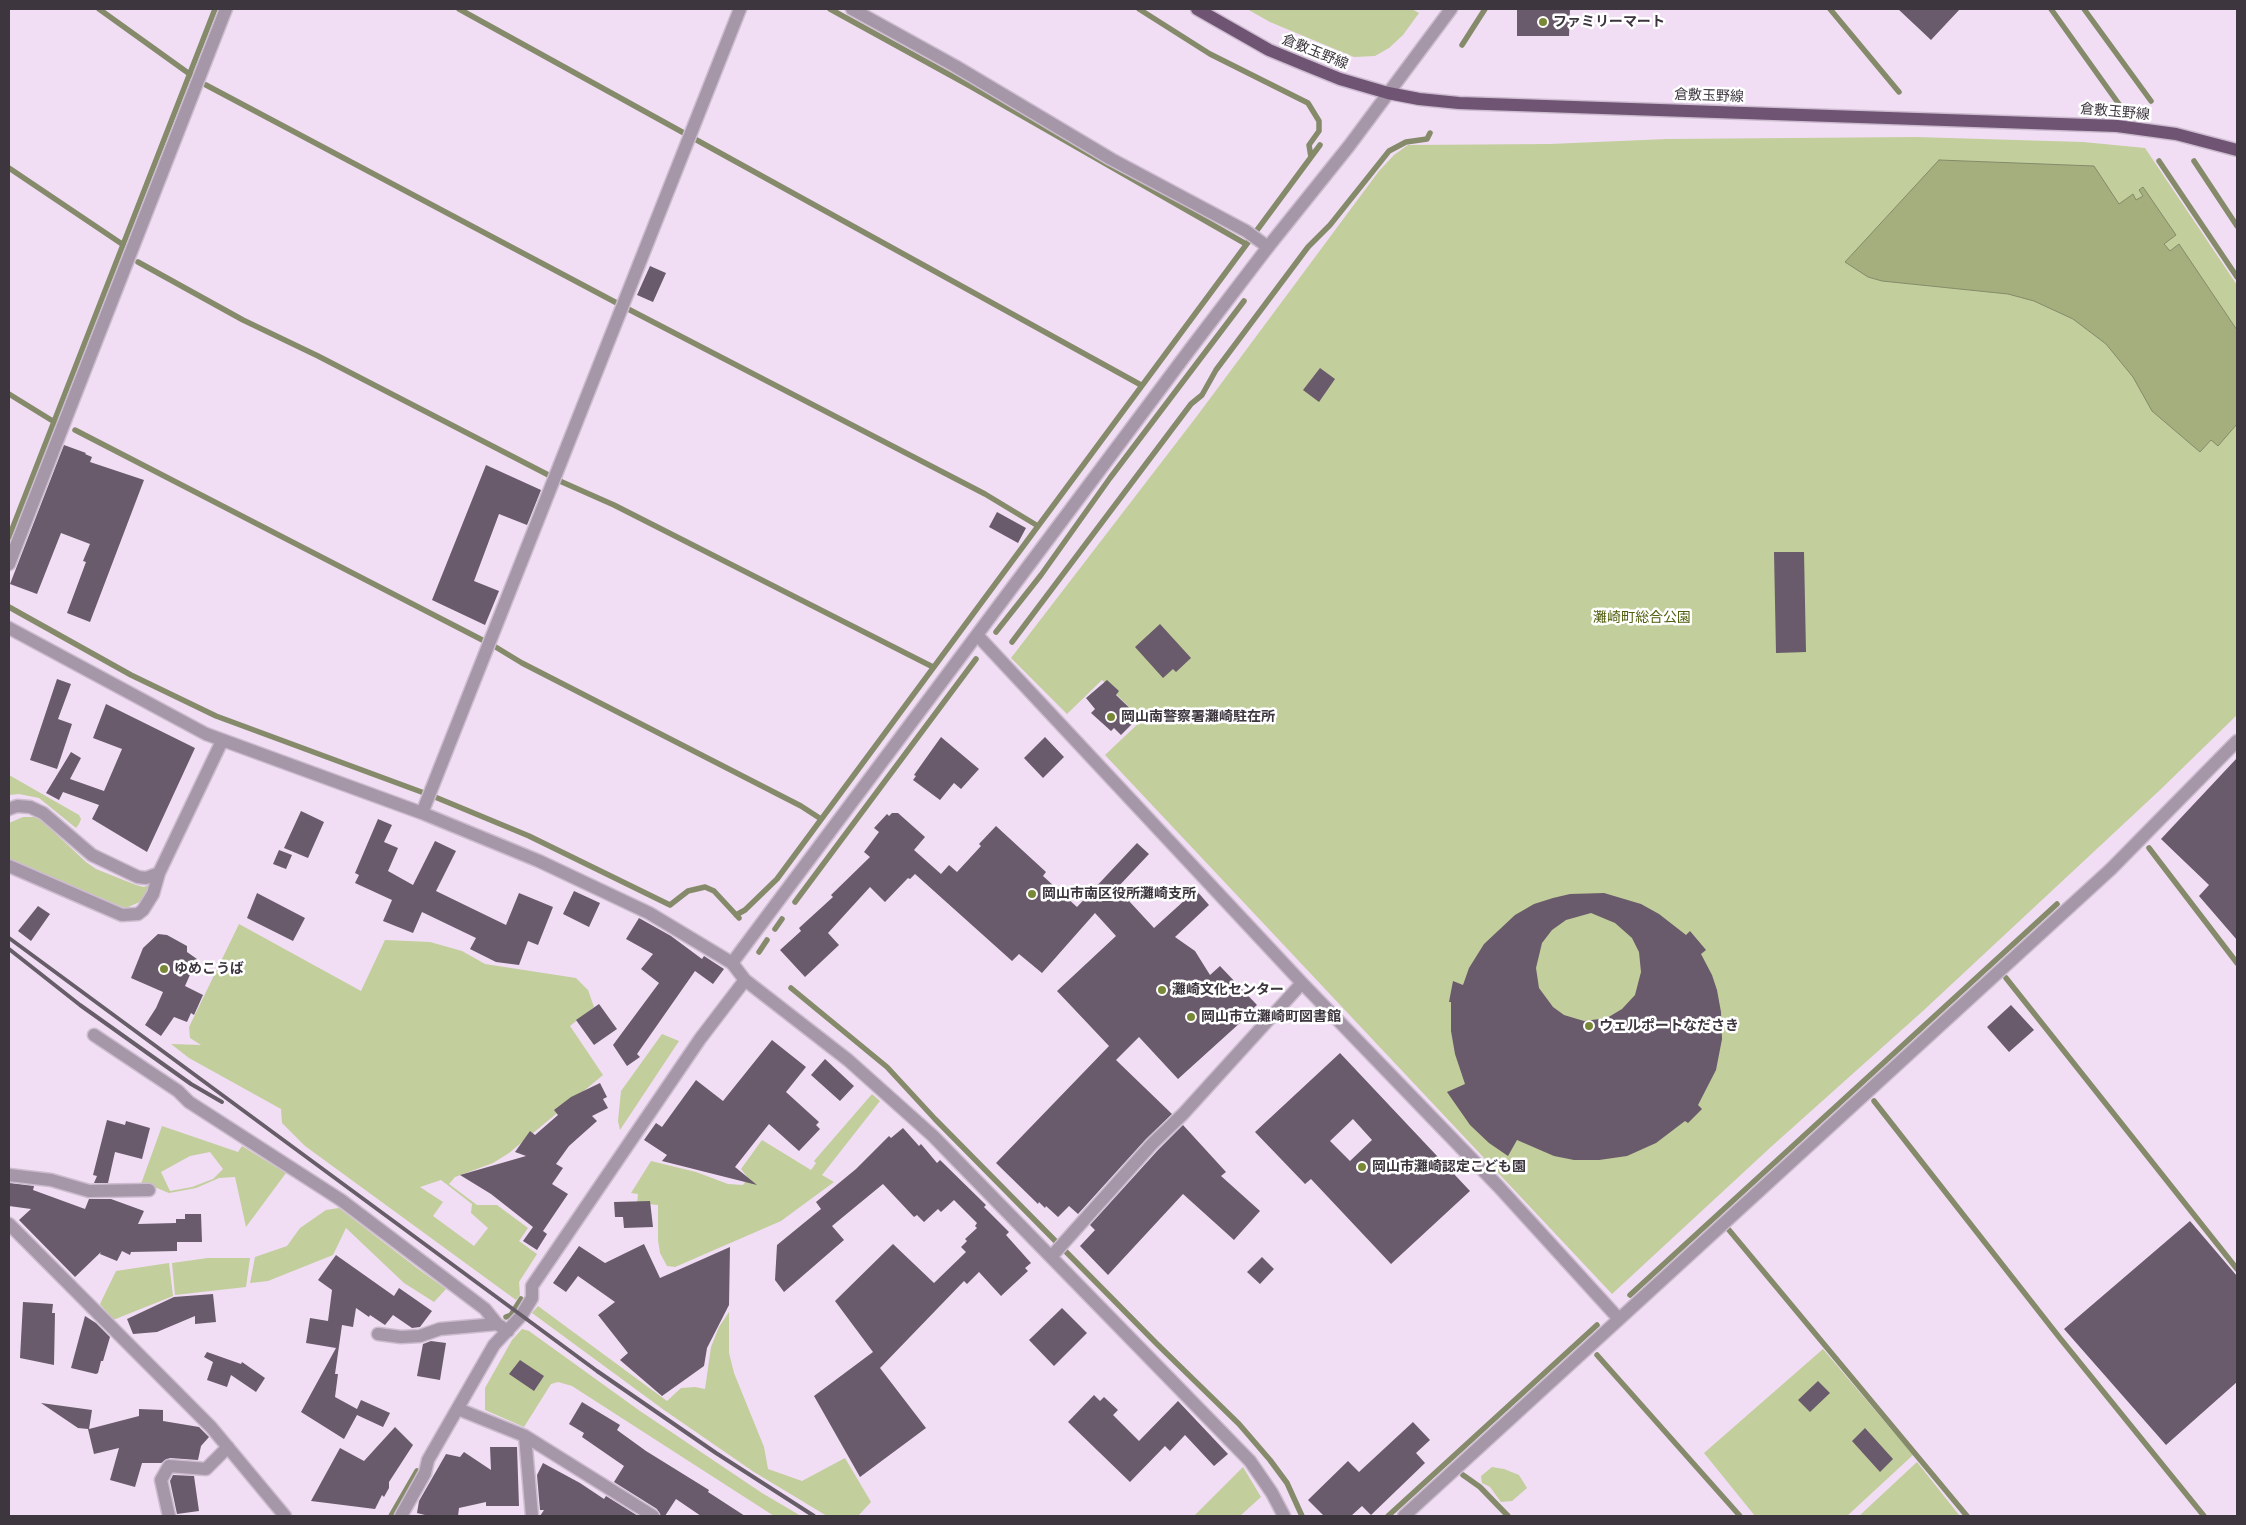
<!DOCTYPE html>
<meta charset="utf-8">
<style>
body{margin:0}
#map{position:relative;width:2246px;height:1525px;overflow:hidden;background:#f1def4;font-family:Figtree,sans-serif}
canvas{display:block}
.frame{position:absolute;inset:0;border:10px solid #3d363f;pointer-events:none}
</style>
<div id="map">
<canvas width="2246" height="1525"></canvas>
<div class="frame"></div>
</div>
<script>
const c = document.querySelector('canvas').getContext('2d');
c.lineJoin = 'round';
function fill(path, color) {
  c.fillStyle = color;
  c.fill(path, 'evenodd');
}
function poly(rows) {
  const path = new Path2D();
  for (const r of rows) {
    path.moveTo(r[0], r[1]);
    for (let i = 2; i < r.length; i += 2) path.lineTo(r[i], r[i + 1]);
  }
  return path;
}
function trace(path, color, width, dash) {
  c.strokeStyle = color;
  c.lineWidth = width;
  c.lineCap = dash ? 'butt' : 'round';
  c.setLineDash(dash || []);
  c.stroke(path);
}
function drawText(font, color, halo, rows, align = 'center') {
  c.font = font + ' Figtree,"Noto Sans JP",sans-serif';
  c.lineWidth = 5;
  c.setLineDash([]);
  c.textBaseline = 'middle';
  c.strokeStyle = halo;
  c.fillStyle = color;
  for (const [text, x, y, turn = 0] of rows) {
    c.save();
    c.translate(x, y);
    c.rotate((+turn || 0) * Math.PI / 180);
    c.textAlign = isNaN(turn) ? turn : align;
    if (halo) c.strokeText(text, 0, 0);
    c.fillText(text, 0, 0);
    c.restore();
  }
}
fill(poly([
 [1247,9,1412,9,1419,13,1403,35,1389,48,1375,56,1354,57,1270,22],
 [1916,137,2083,142,2145,148,2237,285,2237,715,2160,790,1924,1010,1772,1146,1612,1294,1105,755,1142,720,1102,680,1067,714,1011,658,1197,416,1379,171,1394,155,1408,145,1550,144,1667,139],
 [9,775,79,815,81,819,79,824,76,828,39,798,19,794,9,795],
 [23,817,34,817,41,820,86,862,96,869,136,885,144,887,150,885,151,888,142,901,126,908,120,906,12,861,9,858,9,823],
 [239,924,361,991,385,940,430,942,462,951,485,964,576,978,588,990,594,1007,570,1026,603,1075,509,1153,493,1163,455,1177,449,1184,477,1205,497,1205,528,1228,519,1241,537,1254,519,1282,520,1295,516,1300,305,1146,282,1123,281,1109,189,1058,171,1044,201,1045,190,1038,189,1027],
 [441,1180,472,1204,471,1213,488,1228,474,1246,433,1216,443,1202,420,1187],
 [662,1034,679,1041,620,1130,618,1121,621,1091],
 [872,1094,880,1101,822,1175,834,1182,781,1221,675,1267,667,1266,660,1253,658,1240,658,1205,637,1203,638,1194,631,1193,651,1161,696,1172,728,1184,743,1185,748,1178,741,1169,762,1140,811,1170,816,1163,814,1161],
 [162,1126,238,1152,242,1146,286,1173,246,1227,235,1177,219,1178,196,1188,169,1193,152,1186,141,1184],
 [210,1152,223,1169,213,1179,192,1187,170,1191,161,1172,190,1156],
 [339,1208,417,1268,446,1289,434,1302,404,1283,346,1228,333,1255,268,1281,250,1283,255,1257,287,1246,300,1228,326,1210],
 [208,1258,250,1258,246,1287,175,1295,172,1263],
 [169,1263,173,1296,113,1320,100,1304,116,1271],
 [538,1306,667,1401,681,1388,695,1387,705,1389,711,1347,719,1327,729,1312,729,1353,734,1373,764,1447,768,1469,802,1481,845,1458,871,1502,858,1516,827,1516,754,1472,664,1410,532,1313],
 [522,1329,529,1331,640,1411,762,1493,801,1516,774,1516,572,1386,558,1382,551,1384,524,1427,485,1410,485,1388,512,1340],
 [1823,1349,1913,1455,1847,1516,1755,1516,1704,1453],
 [1917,1462,1959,1515,1859,1516],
 [1243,1467,1261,1497,1240,1516,1194,1516],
 [1492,1467,1504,1469,1519,1475,1527,1488,1512,1501,1501,1502,1490,1487,1482,1483,1481,1476]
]), '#c2ce9b');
const water = poly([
 [1939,160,2094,166,2119,204,2133,194,2136,200,2143,196,2139,190,2143,187,2176,235,2164,244,2170,251,2179,244,2237,330,2237,424,2218,446,2211,440,2200,452,2152,411,2133,377,2106,344,2073,319,2034,301,2008,294,1882,281,1868,277,1845,262,1939,160]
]);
fill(water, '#a4af7d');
trace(water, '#858b6a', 1);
trace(poly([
 [99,9,191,75],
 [459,9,1141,385],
 [830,9,970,86,1246,244],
 [1139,9,1210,54,1308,103,1319,121,1319,131,1309,145,1311,157],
 [1830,9,1899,92],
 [2051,9,2121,107],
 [2084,9,2151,101],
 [1462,45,1485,9],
 [206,85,630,310,985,494,1038,526],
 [2159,161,2237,277],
 [2194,161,2237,226],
 [9,168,122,244],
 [138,262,243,320,318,356,562,482,614,505,933,667],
 [9,394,56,423],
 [75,430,494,646,522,663,801,806,821,819],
 [9,537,215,9],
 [9,607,131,675,216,716,435,797,529,836,670,905,688,891,705,887,714,891,739,918],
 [996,632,1041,575,1110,478,1244,301],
 [1012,642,1191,404,1202,395,1216,370,1308,247,1330,225,1389,151,1406,142,1427,139,1430,133],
 [2149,848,2237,963],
 [795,902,976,659],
 [736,915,745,910,777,879,1320,145],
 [775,929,782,919],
 [759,952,767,940],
 [2006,978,2237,1269],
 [791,988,887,1067,935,1119,1157,1344,1239,1424,1270,1460,1287,1483,1302,1516],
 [1874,1101,2059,1337,2204,1516],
 [1729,1230,1967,1516],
 [1630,1295,2057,904],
 [506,1317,511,1315,521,1299],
 [1597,1355,1740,1516],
 [1463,1475,1480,1487,1508,1516],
 [391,1516,417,1471],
 [1388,1516,1597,1325]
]), '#858b6a', 5.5);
fill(poly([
 [1517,9,1570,9,1569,36,1517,36],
 [1898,9,1960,9,1931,40],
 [650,266,666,273,653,302,637,295],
 [1320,368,1335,379,1319,402,1303,390],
 [64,445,86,453,85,454,92,457,90,462,144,480,90,622,67,613,86,562,83,561,90,544,61,533,37,594,10,584],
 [486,465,541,490,527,525,499,514,474,581,499,591,485,625,432,600],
 [997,512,1026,528,1018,543,989,527],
 [1774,552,1804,552,1806,652,1776,653],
 [1160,624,1191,658,1176,672,1173,669,1163,678,1135,647],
 [57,679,71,684,58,719,72,724,57,769,30,760],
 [1107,680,1119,691,1116,695,1139,717,1121,735,1114,728,1111,731,1091,713,1095,709,1086,698],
 [106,704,195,748,147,852,92,819,99,805,63,792,59,800,46,793,71,752,81,758,70,779,104,791,122,749,93,738],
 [941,737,979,769,961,789,954,783,940,800,913,780,916,776,914,775],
 [1045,737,1064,757,1043,778,1024,758],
 [2237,758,2237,940,2199,896,2209,885,2161,839],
 [301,811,324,822,308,858,284,848],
 [892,813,898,813,925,837,914,850,941,874,949,865,957,872,981,846,979,844,996,826,1046,872,1043,876,1077,907,1137,843,1149,854,1117,888,1154,928,1196,890,1209,905,1175,937,1195,951,1210,975,1220,966,1257,1005,1240,1020,1241,1022,1178,1079,1139,1037,1116,1060,1172,1114,1146,1139,1078,1214,1069,1206,1058,1217,1046,1206,1045,1208,1039,1202,1038,1204,996,1163,1109,1046,1057,991,1116,936,1095,913,1042,973,1019,954,1012,961,915,874,910,879,908,878,885,902,870,887,828,933,839,945,805,977,780,950,801,931,799,928,833,897,831,895,870,857,864,852,879,832,874,828,887,814,889,816],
 [378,819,392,825,384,842,398,848,388,871,413,885,435,841,456,851,436,891,506,925,519,893,553,907,538,945,528,941,519,965,496,962,470,949,476,938,422,912,413,933,383,921,392,900,355,883,359,875,355,873],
 [279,850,292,855,286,869,273,864],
 [574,891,600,903,589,927,563,914],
 [257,893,305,918,293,941,247,918],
 [1604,893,1641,904,1659,914,1686,935,1690,931,1706,950,1701,954,1712,975,1717,990,1721,1012,1722,1039,1716,1070,1698,1105,1702,1109,1688,1123,1685,1121,1656,1143,1627,1156,1599,1160,1574,1160,1554,1156,1517,1140,1508,1156,1489,1143,1470,1125,1447,1092,1465,1084,1455,1054,1451,1031,1451,1002,1449,1002,1453,981,1463,985,1469,968,1484,944,1515,915,1534,904,1553,898,1570,894],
 [1591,913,1615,923,1632,938,1639,952,1641,972,1635,995,1622,1009,1607,1018,1584,1021,1564,1015,1553,1007,1539,988,1536,968,1542,943,1552,930,1566,920],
 [38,906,50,914,31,941,18,931],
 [639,918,671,936,702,959,704,956,724,969,713,984,695,971,637,1054,640,1057,627,1066,613,1045,659,983,641,969,653,954,626,939],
 [158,934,167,935,187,946,187,952,197,959,185,986,203,995,194,1015,191,1013,187,1022,174,1017,161,1036,145,1025,156,1008,163,992,131,978,143,948],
 [599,1004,617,1029,594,1045,576,1020],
 [2011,1005,2034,1030,2009,1052,1987,1027],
 [772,1040,806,1067,786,1092,819,1122,816,1125,820,1129,799,1151,769,1124,735,1167,757,1185,662,1161,667,1155,644,1140,656,1123,662,1127,696,1080,723,1101],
 [1340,1053,1470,1191,1391,1264,1311,1179,1305,1184,1255,1132],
 [1353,1119,1372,1140,1350,1161,1330,1141],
 [825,1059,854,1086,840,1101,811,1075],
 [600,1083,607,1097,603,1099,608,1108,592,1116,597,1121,569,1146,556,1164,563,1168,552,1184,568,1194,543,1231,547,1234,537,1250,523,1241,533,1227,491,1194,460,1175,526,1156,515,1152,530,1131,535,1135,558,1115,554,1110,571,1097],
 [107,1120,125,1125,126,1121,150,1128,142,1159,115,1152,108,1183,94,1183,97,1176,93,1175],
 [1183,1125,1226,1172,1221,1176,1260,1211,1234,1240,1183,1194,1108,1275,1080,1246,1095,1230,1090,1225,1158,1150],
 [903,1128,919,1146,921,1144,937,1163,940,1160,986,1205,984,1207,1009,1232,1006,1235,1031,1263,1025,1268,1028,1271,1001,1296,979,1272,967,1284,964,1281,880,1368,926,1428,860,1477,814,1396,873,1352,835,1301,893,1244,934,1283,966,1252,961,1247,967,1241,965,1239,977,1228,975,1226,977,1223,954,1200,941,1212,938,1209,924,1222,917,1215,914,1217,883,1184,832,1226,844,1240,784,1292,775,1280,777,1245,821,1209,816,1202,856,1169,889,1136,891,1138],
 [9,1183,34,1186,33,1190,85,1209,89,1199,111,1199,144,1211,138,1224,176,1223,176,1219,185,1219,185,1214,201,1214,202,1242,177,1242,177,1251,131,1252,130,1255,122,1251,117,1261,100,1254,101,1252,75,1277,19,1220,31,1209,9,1206],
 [650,1201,653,1227,624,1228,623,1217,615,1217,614,1202],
 [2190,1221,2237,1276,2237,1382,2166,1445,2064,1329],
 [644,1244,660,1278,730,1247,729,1305,707,1348,704,1366,662,1396,620,1360,628,1353,598,1315,615,1302,578,1276,566,1292,553,1283,579,1246,605,1263],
 [336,1255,394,1296,399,1288,432,1311,420,1327,412,1328,393,1315,385,1325,370,1315,369,1317,356,1308,353,1327,342,1325,335,1374,338,1374,335,1397,357,1409,361,1400,390,1413,383,1427,357,1415,344,1439,301,1412,336,1348,306,1343,310,1318,328,1321,332,1290,318,1280],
 [1262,1257,1274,1269,1260,1284,1247,1272],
 [213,1294,216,1322,195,1324,195,1316,157,1332,133,1334,127,1319,174,1297],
 [23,1302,53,1304,52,1313,55,1313,54,1365,20,1358],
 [1062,1308,1087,1333,1054,1366,1029,1340],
 [85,1316,96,1323,110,1337,103,1361,101,1361,98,1373,96,1374,71,1368],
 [431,1341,446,1343,440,1380,417,1376,423,1344],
 [207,1352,241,1364,242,1362,265,1378,256,1392,231,1375,227,1387,207,1380,213,1362,204,1357],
 [520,1360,544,1376,534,1391,509,1374],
 [1818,1381,1830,1393,1810,1412,1798,1400],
 [1094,1395,1100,1401,1104,1397,1118,1410,1113,1415,1139,1441,1178,1401,1228,1454,1214,1466,1185,1435,1170,1451,1165,1446,1130,1482,1068,1422],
 [582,1402,620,1425,617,1430,646,1451,709,1490,708,1492,745,1516,701,1516,676,1499,665,1516,661,1516,657,1509,614,1482,624,1466,582,1437,584,1433,569,1424],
 [41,1403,92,1410,89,1429,139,1416,139,1409,163,1410,163,1421,199,1427,209,1437,201,1446,198,1460,170,1458,161,1463,142,1463,135,1487,110,1480,119,1448,94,1454,88,1429,78,1428],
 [1413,1422,1430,1440,1416,1453,1425,1463,1371,1515,1362,1506,1351,1516,1324,1516,1308,1500,1348,1461,1359,1472],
 [395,1427,413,1445,389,1482,389,1488,384,1497,382,1495,375,1509,311,1501,340,1448,364,1461],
 [1865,1428,1893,1459,1880,1472,1852,1441],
 [490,1447,517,1447,519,1506,486,1506,486,1502,459,1508,458,1516,429,1516,417,1513,419,1501,446,1454,460,1457,464,1452,491,1470],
 [543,1463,580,1483,604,1499,606,1496,638,1516,540,1516,544,1510,540,1510,537,1475],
 [173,1475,194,1476,199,1511,177,1514,170,1481]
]), '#695a6c');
const minor = poly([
 [852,9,955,66,1111,159,1246,231,1268,247],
 [9,564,226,9],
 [9,628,206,734,422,813,539,861,649,913,732,963,745,980,848,1060,933,1136,1250,1461,1272,1493,1284,1516],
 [978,636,1302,983,1498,1186,1619,1319],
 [9,809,17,806,30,807,43,813,92,855,138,877,146,878,159,873],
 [422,813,740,9],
 [9,866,122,915,138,914,143,910,153,894,159,873,222,741],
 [94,1035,178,1091,189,1102,341,1200,485,1309,497,1324,508,1331],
 [9,1175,51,1180,89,1191,149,1190],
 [9,1224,211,1427,285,1516],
 [1051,1257,1152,1144,1183,1114,1302,983],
 [378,1334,401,1337,420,1336,440,1329,497,1324],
 [458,1409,525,1436,653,1516],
 [525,1436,532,1516],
 [169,1516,161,1480,169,1466,206,1469,228,1447],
 [401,1516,425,1473,428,1460,494,1345,521,1316,532,1298,532,1286,700,1039,745,980],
 [1404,1516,2111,869,2237,741]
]);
const tertiary = poly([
 [732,963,1191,348,1268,247,1349,146,1451,9]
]);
const primary = poly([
 [1197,9,1269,50,1303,64,1340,79,1388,93,1419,99,1459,103,2117,126,2176,134,2237,150]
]);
trace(minor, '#cdbcd0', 15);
trace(tertiary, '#cdbcd0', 15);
trace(primary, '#cdbcd0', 15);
trace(minor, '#a596a8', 12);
trace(tertiary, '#a596a8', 12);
trace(primary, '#6f5474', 12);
trace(poly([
 [9,938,597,1371,716,1453,814,1516],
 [9,949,80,1005,191,1084,222,1102]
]), '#675d69', 4);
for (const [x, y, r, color] of [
 [1543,22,5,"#798837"],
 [1111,717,5,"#798837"],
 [1032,894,5,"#798837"],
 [164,969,5,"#798837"],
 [1162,990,5,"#798837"],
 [1191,1017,5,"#798837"],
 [1589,1026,5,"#798837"],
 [1362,1167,5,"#798837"]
]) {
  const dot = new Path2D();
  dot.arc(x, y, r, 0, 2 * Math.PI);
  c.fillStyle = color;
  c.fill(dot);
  trace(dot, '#fff', 2);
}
drawText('bold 14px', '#3d363f', '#fff', [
 ["ファミリーマート",1553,22],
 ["岡山南警察署灘崎駐在所",1121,717],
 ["岡山市南区役所灘崎支所",1042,894],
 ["ゆめこうば",174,969],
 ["灘崎文化センター",1172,990],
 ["岡山市立灘崎町図書館",1201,1017],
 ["ウェルポートなださき",1599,1026],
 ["岡山市灘崎認定こども園",1372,1167]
], 'left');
drawText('14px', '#3d363f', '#fff', [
 ["倉敷玉野線",1315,52,22],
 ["倉敷玉野線",1709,96,2],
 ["倉敷玉野線",2115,112,5]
]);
drawText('14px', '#525e0f', '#fff', [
 ["灘崎町総合公園",1642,618]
]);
</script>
